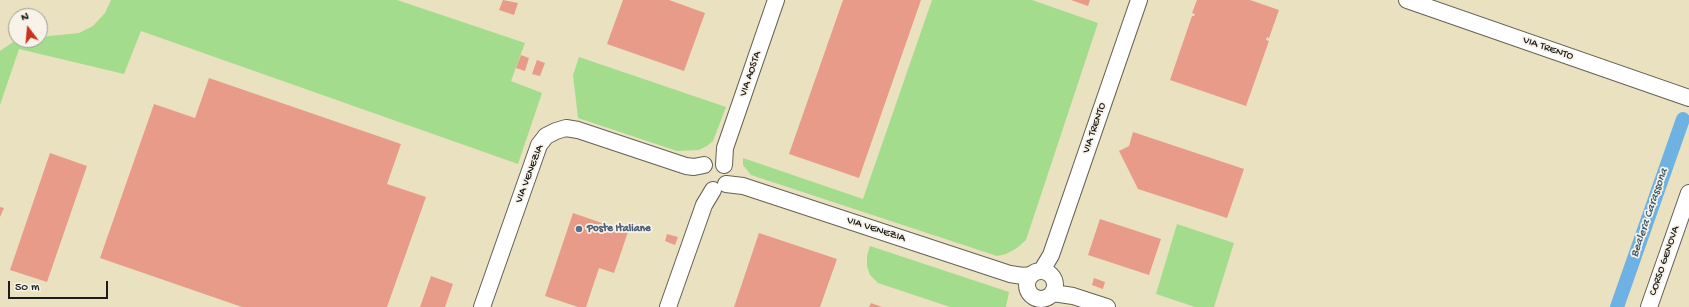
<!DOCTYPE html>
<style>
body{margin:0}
#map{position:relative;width:1689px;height:307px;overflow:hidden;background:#eae1c0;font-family:"Gochi Hand",sans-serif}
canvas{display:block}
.north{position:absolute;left:8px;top:8px;width:40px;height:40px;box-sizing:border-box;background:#f7f3e8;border:1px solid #9f9d96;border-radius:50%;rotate:344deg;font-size:11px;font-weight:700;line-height:16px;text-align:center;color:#1c1c1c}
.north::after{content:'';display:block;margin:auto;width:14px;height:18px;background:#c8321e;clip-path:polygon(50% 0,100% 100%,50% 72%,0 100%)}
.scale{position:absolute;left:8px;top:281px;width:100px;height:18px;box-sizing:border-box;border:2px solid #1c1c1c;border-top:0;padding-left:5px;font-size:12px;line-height:14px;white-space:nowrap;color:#1c1c1c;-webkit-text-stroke:3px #f7f3e8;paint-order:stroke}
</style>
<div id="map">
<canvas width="1689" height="307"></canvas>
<div class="north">N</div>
<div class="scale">50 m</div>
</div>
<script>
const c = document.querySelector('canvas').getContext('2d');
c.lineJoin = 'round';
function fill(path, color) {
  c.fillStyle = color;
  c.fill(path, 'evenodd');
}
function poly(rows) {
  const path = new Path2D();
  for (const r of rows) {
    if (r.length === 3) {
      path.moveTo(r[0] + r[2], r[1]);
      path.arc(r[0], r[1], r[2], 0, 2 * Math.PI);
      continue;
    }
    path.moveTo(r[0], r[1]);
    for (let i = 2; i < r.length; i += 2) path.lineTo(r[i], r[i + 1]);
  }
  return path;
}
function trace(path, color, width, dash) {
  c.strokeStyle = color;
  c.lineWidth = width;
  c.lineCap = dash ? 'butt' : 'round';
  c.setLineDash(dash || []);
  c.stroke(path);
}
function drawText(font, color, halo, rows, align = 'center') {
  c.font = font + ' "Gochi Hand",sans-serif';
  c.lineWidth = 3.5;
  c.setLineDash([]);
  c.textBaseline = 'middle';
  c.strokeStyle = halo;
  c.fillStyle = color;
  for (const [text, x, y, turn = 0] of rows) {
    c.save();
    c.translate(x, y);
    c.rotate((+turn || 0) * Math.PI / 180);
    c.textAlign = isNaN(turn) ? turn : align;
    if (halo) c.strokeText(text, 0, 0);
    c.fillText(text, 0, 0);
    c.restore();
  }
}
fill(poly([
 [111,0,397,0,525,43,511,81,542,93,518,164,141,31,124,74,19,49,0,105,0,51,16,40,40,40,40,37,79,33,93,26,105,13],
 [932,0,1032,0,1098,23,1026,240,1017,248,1006,254,997,256,751,175,743,165,743,158,863,199],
 [579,57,726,107,713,141,707,146,699,150,677,151,578,118,573,75],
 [1177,224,1234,243,1214,307,1195,307,1156,294],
 [870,246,1009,292,1006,307,950,307,878,283,870,275,867,266,867,256]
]), '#a4dc8d');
trace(poly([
 [1617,307,1683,119]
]), '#6eb2e4', 14);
fill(poly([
 [503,0,518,3,514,15,499,10],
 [623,0,669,0,705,13,684,71,607,44],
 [843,0,921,0,859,178,789,154],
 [1071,0,1090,0,1088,6],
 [1197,0,1250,0,1279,10,1269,38,1267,37,1266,40,1269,41,1246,106,1170,80,1192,16,1194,16,1195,14,1192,13],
 [521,55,529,58,525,71,516,68],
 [537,60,545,63,540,76,532,74],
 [209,78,401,144,387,184,426,197,387,307,242,307,100,258,154,104,195,118],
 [1133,132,1244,169,1227,218,1138,189,1119,151,1129,146],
 [50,153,87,166,47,282,10,270],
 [0,207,4,208,0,217],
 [573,213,628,232,614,273,599,268,586,307,578,307,545,296],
 [1100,219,1161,239,1149,275,1088,255],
 [759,233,837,259,820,307,734,307],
 [667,234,678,237,675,245,665,241],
 [431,276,453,284,445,307,420,307],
 [1094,278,1105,282,1103,289,1092,285],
 [871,303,882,307,869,307]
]), '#e99b89');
const minor = poly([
 [1407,0,1689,98],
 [724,165,725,148,776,0],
 [726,184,743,186,1010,274,1023,276,1031,275],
 [1042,270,1051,255,1139,0],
 [1041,285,14],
 [1053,293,1073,296,1107,307],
 [482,307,539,145,546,136,556,131,566,128,578,130,686,166,694,167,704,165],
 [668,307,704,205,713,190],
 [1649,307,1689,193]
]);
trace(minor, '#646155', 18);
trace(minor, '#fff', 16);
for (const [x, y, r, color] of [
 [579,229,4,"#5c6f8a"]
]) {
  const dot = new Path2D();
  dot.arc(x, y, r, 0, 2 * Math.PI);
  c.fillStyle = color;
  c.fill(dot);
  trace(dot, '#f7f3e8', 1.5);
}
drawText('11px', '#1c1c1c', '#f7f3e8', [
 ["VIA TRENTO",1548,49,19],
 ["VIA AOSTA",751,74,-71],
 ["VIA TRENTO",1095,128,-71],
 ["VIA VENEZIA",530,174,-69],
 ["VIA VENEZIA",876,230,18],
 ["CORSO GENOVA",1665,261,-71]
]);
drawText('bold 11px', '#4e5e75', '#f7f3e8', [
 ["Poste Italiane",587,229]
], 'left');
drawText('italic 12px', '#3d586c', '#f7f3e8', [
 ["Bealera Carassona",1650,213,-71]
]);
</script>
